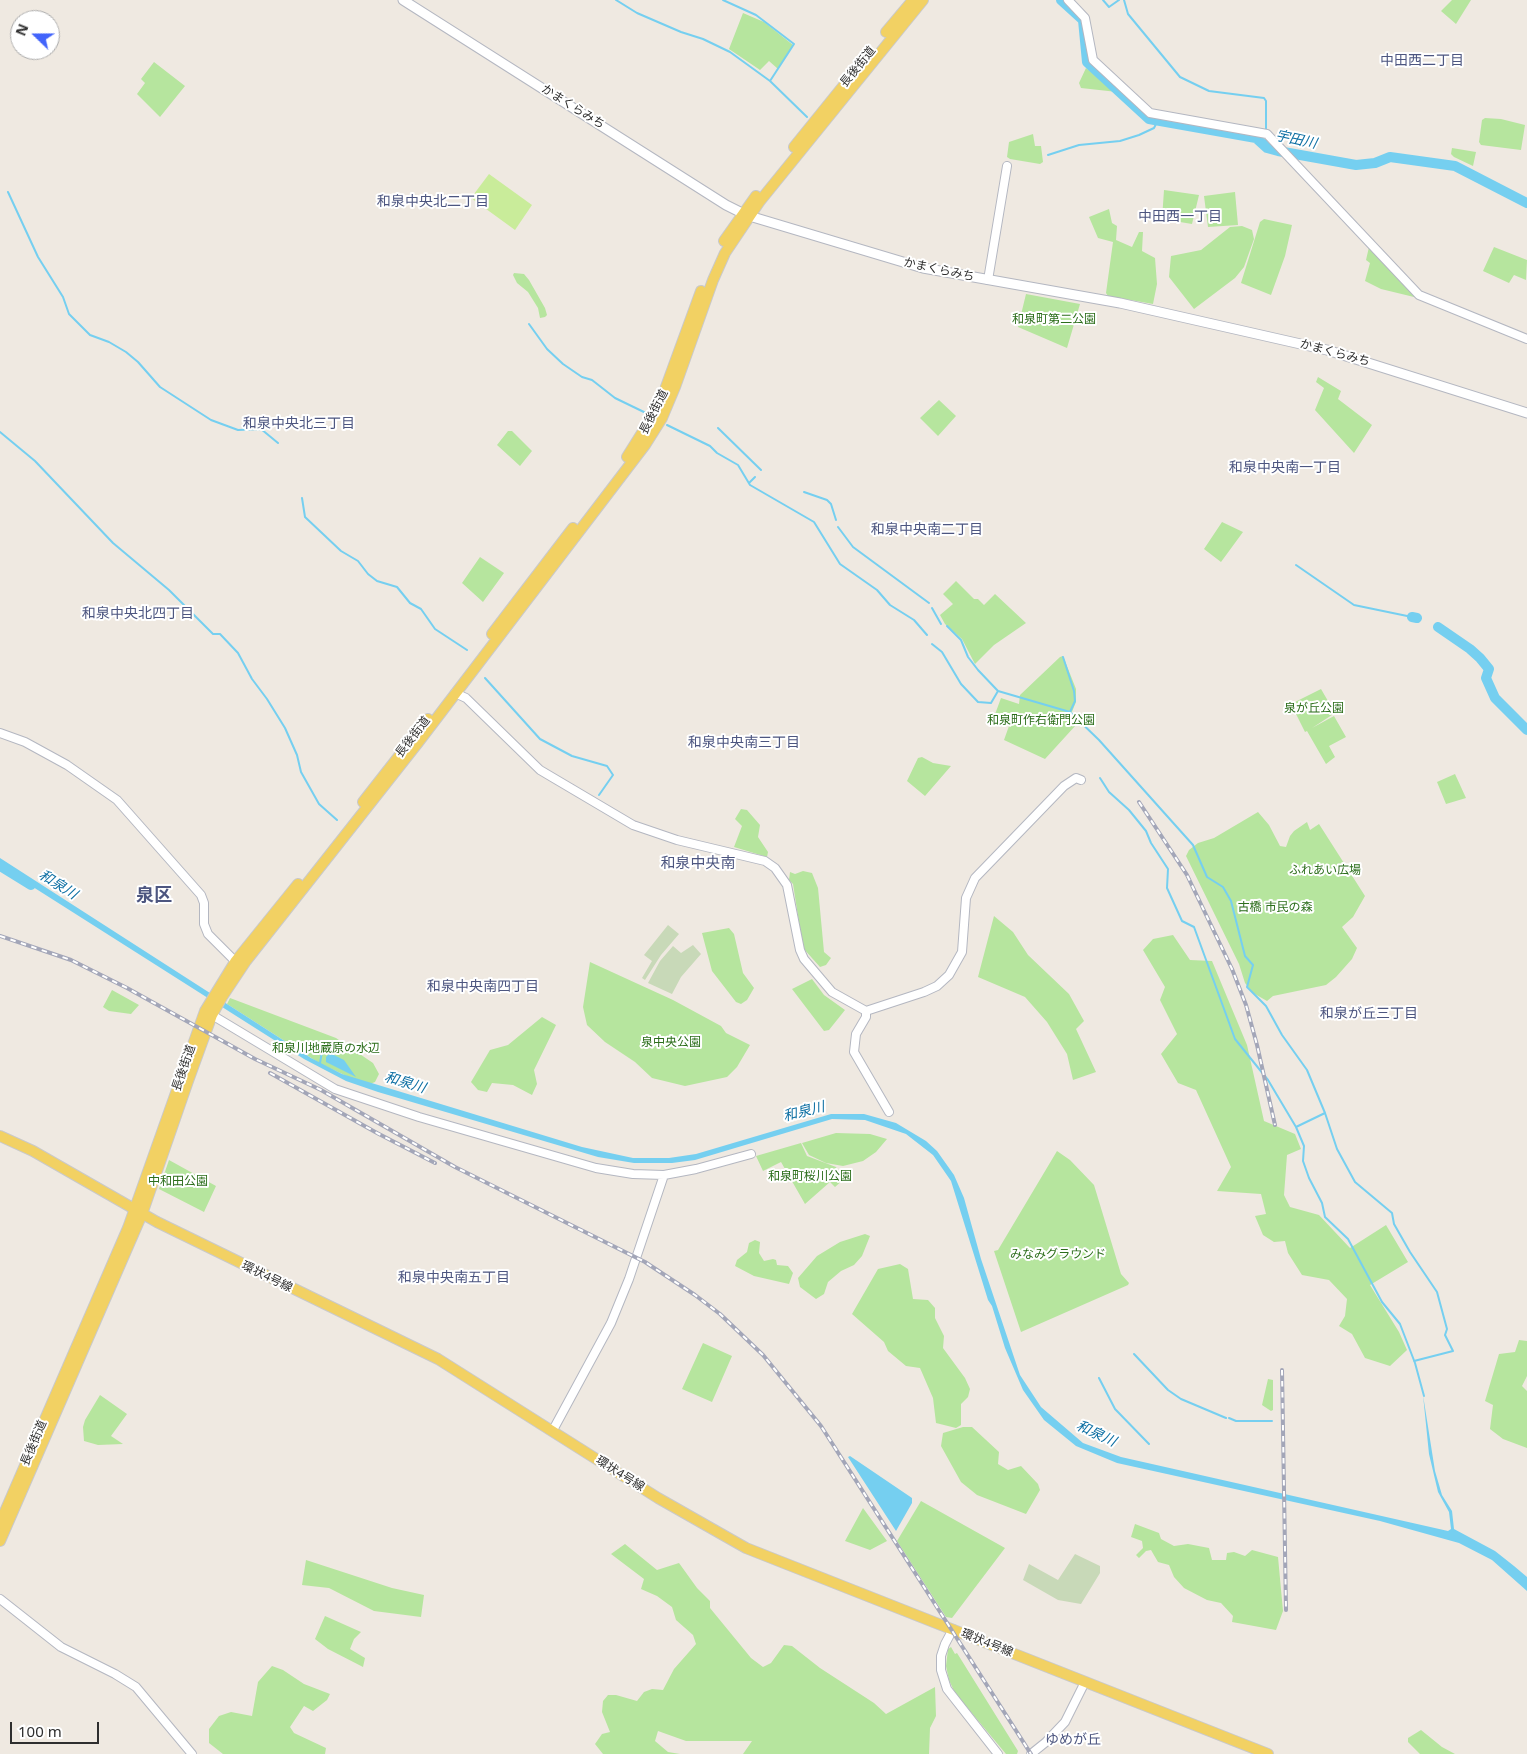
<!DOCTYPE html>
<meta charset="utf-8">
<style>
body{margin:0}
#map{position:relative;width:1527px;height:1754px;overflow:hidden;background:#efe9e1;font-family:"Noto Sans",sans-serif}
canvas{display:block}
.north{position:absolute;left:10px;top:10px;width:50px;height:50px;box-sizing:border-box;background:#fff;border:1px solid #ababab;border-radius:50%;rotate:292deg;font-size:14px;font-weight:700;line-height:20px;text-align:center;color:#2e2e2e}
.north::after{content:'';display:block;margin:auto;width:18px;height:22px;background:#4264fb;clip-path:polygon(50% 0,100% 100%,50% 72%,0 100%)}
.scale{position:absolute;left:10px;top:1722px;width:89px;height:22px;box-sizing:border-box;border:2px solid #2e2e2e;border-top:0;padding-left:6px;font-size:15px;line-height:18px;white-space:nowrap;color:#2e2e2e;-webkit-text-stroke:4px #fff;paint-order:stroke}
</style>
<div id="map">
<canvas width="1527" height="1754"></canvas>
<div class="north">N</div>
<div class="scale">100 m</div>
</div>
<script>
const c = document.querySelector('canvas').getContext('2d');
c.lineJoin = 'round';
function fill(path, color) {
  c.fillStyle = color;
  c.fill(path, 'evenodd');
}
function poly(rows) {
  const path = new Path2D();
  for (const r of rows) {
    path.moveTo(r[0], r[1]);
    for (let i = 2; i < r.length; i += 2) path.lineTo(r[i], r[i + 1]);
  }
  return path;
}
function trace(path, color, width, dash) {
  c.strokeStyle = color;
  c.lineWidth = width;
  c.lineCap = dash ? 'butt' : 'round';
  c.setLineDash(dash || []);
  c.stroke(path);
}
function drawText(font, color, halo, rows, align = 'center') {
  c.font = font + ' "Noto Sans","Noto Sans JP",sans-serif';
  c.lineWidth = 4;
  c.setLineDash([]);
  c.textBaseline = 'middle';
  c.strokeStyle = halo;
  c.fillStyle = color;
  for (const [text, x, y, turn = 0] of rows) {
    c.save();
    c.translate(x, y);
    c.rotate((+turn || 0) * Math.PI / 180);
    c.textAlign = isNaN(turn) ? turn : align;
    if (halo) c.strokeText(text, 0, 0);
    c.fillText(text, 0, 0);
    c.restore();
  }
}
fill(poly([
 [1452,0,1471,0,1456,24,1441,11],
 [743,13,764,22,793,45,778,69,769,61,760,70,729,49],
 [154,62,185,86,160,117,137,94,145,83,141,79],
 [1086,68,1090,71,1093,70,1117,92,1081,88,1079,83],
 [1485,118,1501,119,1525,125,1521,150,1481,145,1479,142,1482,120],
 [1033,134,1035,146,1041,146,1043,162,1040,164,1010,159,1007,157,1009,142],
 [1452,148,1476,152,1473,166,1454,157,1451,154],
 [1164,190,1199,195,1192,224,1162,219],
 [1235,192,1238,225,1208,227,1204,196],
 [1109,209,1112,223,1117,226,1116,240,1132,247,1139,232,1143,232,1142,251,1155,258,1157,284,1153,304,1108,296,1106,293,1113,242,1098,238,1089,217],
 [1264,219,1292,225,1285,256,1271,295,1241,283,1260,222],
 [1242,226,1252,230,1254,239,1244,267,1235,278,1194,309,1169,277,1171,256,1201,250,1230,227],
 [1369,247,1415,295,1414,297,1381,289,1365,281,1370,263,1366,260],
 [1494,247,1527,260,1526,280,1514,275,1509,283,1483,271],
 [514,273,524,274,529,280,545,308,547,315,545,317,540,318,538,308,528,292,517,283,513,275],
 [1026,294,1080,304,1067,348,1018,327],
 [1318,377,1341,391,1338,399,1372,425,1354,453,1315,410,1324,388,1316,382],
 [939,400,956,416,938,436,920,418],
 [508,431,512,431,532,451,520,466,497,445],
 [1222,522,1243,532,1221,562,1204,549],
 [480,557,504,573,483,602,462,583],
 [956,581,974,599,978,599,984,605,995,594,1026,623,994,645,975,664,962,639,945,624,940,615,953,604,943,594],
 [1063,656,1076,689,1076,702,1069,719,1076,725,1045,759,1004,740,1009,726,994,717,1001,698,1019,704,1020,695,1060,657],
 [1321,689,1335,713,1312,728,1334,716,1346,737,1329,746,1335,757,1326,764,1307,731,1305,732,1291,704],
 [922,757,933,763,951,766,925,796,907,781,918,758],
 [1455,774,1466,798,1446,804,1437,782],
 [741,809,747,810,760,825,758,837,768,852,767,857,734,847,742,826,735,819],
 [1258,812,1269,825,1280,846,1286,847,1290,836,1294,831,1307,822,1310,830,1319,824,1365,896,1353,917,1342,927,1357,948,1352,959,1336,977,1326,985,1273,996,1267,1001,1253,993,1245,983,1239,964,1186,856,1189,850,1198,843,1214,838],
 [803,871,812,873,818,888,824,952,831,958,826,965,820,967,803,948,793,884,789,880,790,872,795,874],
 [994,916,1013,932,1028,955,1069,994,1084,1021,1076,1029,1096,1072,1073,1080,1067,1054,1047,1022,1025,997,978,977],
 [729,928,734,934,743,973,754,988,747,1000,741,1004,736,1002,712,971,702,933],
 [1173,935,1190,960,1212,961,1247,1045,1264,1121,1295,1134,1301,1149,1287,1155,1284,1195,1290,1207,1319,1215,1350,1248,1386,1225,1408,1262,1370,1285,1399,1332,1407,1350,1390,1366,1365,1358,1352,1334,1339,1326,1345,1316,1347,1299,1329,1280,1302,1275,1288,1253,1285,1241,1274,1242,1263,1235,1255,1216,1266,1214,1261,1194,1217,1191,1231,1167,1196,1090,1178,1083,1161,1054,1177,1034,1160,1000,1165,987,1143,950,1153,939],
 [590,962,673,1000,721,1026,726,1033,750,1045,737,1067,727,1077,685,1086,652,1078,635,1062,605,1042,587,1025,583,1007],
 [812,979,824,995,845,1010,829,1030,824,1031,792,989],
 [112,990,139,1005,131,1014,109,1011,103,1007],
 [230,998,336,1038,373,1063,379,1074,375,1082,370,1084,355,1080,319,1063,227,1004],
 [542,1017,556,1025,534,1070,537,1084,532,1095,513,1085,492,1083,487,1092,478,1090,471,1082,490,1050,508,1045],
 [836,1133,870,1134,887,1139,876,1152,863,1161,843,1166,826,1163,809,1155,802,1143],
 [801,1143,807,1156,836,1167,843,1180,835,1187,830,1182,805,1204,781,1162,763,1171,756,1156],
 [1057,1151,1070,1160,1094,1185,1121,1274,1129,1283,1128,1285,1021,1332,994,1251,998,1250],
 [169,1160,216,1186,204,1212,159,1189],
 [865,1234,870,1236,862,1256,854,1265,841,1271,828,1282,824,1294,816,1299,800,1287,798,1278,817,1256,840,1242],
 [755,1240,760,1242,759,1253,764,1261,773,1259,776,1260,777,1265,788,1266,793,1273,789,1284,754,1276,735,1266,737,1260,747,1252,749,1243],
 [900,1264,908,1269,913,1299,928,1300,935,1308,935,1318,944,1336,943,1348,965,1378,970,1389,968,1397,961,1404,961,1425,956,1428,936,1423,933,1398,920,1368,906,1366,888,1351,884,1342,852,1314,878,1269],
 [1519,1340,1527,1341,1527,1376,1522,1386,1527,1391,1527,1448,1503,1439,1490,1429,1493,1405,1485,1401,1499,1354,1515,1352],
 [703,1343,732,1356,712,1402,682,1389],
 [1268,1379,1273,1380,1273,1410,1271,1411,1262,1405],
 [100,1395,127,1414,111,1436,123,1444,98,1445,84,1441,83,1427,85,1420],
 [963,1427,972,1427,999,1452,998,1464,1008,1470,1021,1466,1038,1484,1040,1490,1026,1514,977,1495,961,1482,941,1446,943,1433],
 [921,1501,1005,1548,952,1618,946,1617,897,1541],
 [863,1508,887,1541,870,1550,845,1541],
 [1135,1524,1159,1533,1161,1539,1174,1546,1188,1544,1209,1548,1212,1560,1226,1560,1227,1553,1234,1552,1245,1556,1252,1550,1278,1557,1283,1611,1276,1630,1232,1622,1233,1616,1221,1603,1207,1600,1184,1588,1174,1577,1169,1565,1158,1562,1151,1550,1146,1551,1139,1558,1136,1555,1143,1548,1142,1541,1131,1537],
 [625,1544,657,1570,679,1563,697,1588,710,1601,710,1608,751,1658,763,1667,771,1663,784,1645,792,1646,820,1668,874,1703,886,1714,935,1687,936,1716,930,1728,929,1754,743,1754,752,1741,686,1741,658,1731,655,1741,668,1752,680,1754,603,1754,595,1744,602,1734,610,1732,602,1712,603,1701,608,1695,616,1695,637,1701,644,1692,652,1689,663,1690,674,1669,696,1644,693,1635,676,1620,672,1607,657,1596,641,1589,644,1579,611,1554],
 [306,1560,392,1588,424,1595,421,1617,374,1611,329,1588,302,1585],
 [325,1616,361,1632,354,1639,350,1649,365,1658,363,1667,328,1649,315,1639],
 [951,1647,955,1654,957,1653,1018,1751,1017,1754,1006,1754,955,1693,949,1680,946,1666,948,1649],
 [272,1666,283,1670,304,1684,330,1694,327,1700,313,1711,304,1706,290,1727,294,1733,326,1748,325,1754,223,1754,209,1743,209,1729,219,1716,231,1712,252,1716,258,1682],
 [1421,1730,1442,1747,1455,1754,1420,1754,1408,1742,1408,1738]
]), '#b6e59e');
fill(poly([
 [668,925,679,934,661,955,645,980,642,978,652,961,644,955],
 [693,945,701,954,681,977,672,994,648,983,660,961,673,946,681,953],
 [1075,1554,1100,1566,1100,1573,1081,1604,1058,1600,1023,1580,1029,1564,1058,1580]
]), '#c8d9b8');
fill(poly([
 [489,174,532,205,515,230,471,198]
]), '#c9ec9a');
fill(poly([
 [0,858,311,1058,342,1074,582,1147,633,1158,669,1158,696,1154,831,1114,864,1114,896,1123,926,1141,937,1151,954,1175,964,1198,981,1259,1020,1375,1041,1407,1083,1443,1121,1457,1448,1531,1451,1529,1449,1512,1438,1492,1429,1454,1423,1395,1435,1471,1442,1495,1452,1511,1454,1529,1495,1551,1514,1566,1527,1577,1527,1591,1492,1560,1459,1543,1380,1521,1117,1463,1076,1446,1044,1420,1023,1390,1005,1348,992,1306,988,1300,951,1181,933,1155,906,1134,865,1120,832,1119,695,1160,672,1163,634,1163,598,1157,378,1092,346,1081,304,1059,0,866],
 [330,1053,344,1060,356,1077,326,1062,326,1057],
 [850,1456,912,1498,912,1503,896,1531,848,1457]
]), '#75cff0');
trace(poly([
 [616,0,637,13,681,32,703,39,730,52,770,81,807,117],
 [723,0,756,15,794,44,770,81],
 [1103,0,1109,7,1119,0],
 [1124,0,1128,14,1180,77,1209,91,1264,98,1266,101,1266,132],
 [1266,136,1267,148],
 [1048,155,1079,145,1120,141,1139,135,1154,128,1157,122],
 [8,192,38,257,63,297,69,314,90,335,109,342,126,352,138,362,160,387,211,420,238,430,261,429,278,443],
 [529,324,547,349,563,364,582,377,592,380,615,398,648,414],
 [667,425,710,446,717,453,738,465,750,485,814,522,840,564,877,590,890,605,914,620,927,635],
 [718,428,761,470],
 [0,432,35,461,113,543,169,590,213,634,220,634,238,653,252,679,267,699,285,728,297,755,301,772,319,804,337,820],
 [749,483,755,477],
 [804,492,827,500,831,504,836,520],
 [302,498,305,517,341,551,358,561,368,574,377,581,397,587,410,603,421,609,435,629,467,650],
 [838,527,853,547,929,603],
 [1296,565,1354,605,1412,617],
 [932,608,941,624],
 [947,626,961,640,968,657,978,670,998,691],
 [932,644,942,652,961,684,978,702,991,703,998,691,1070,712,1099,740,1193,845,1207,877,1223,887,1231,901,1245,956,1253,965,1247,987,1266,1006,1282,1035,1307,1070,1325,1113,1296,1127,1304,1146,1303,1161,1309,1178,1322,1203,1325,1217,1348,1239,1382,1302,1400,1324,1415,1363,1424,1396],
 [1063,657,1074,691,1075,701,1070,712],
 [485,678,540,739,572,756,607,766,613,775,599,795],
 [1100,778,1109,792,1129,810,1146,831,1151,843,1168,869,1167,888,1182,921,1194,927,1235,1039,1268,1080,1296,1127],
 [320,1063,323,1046],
 [1325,1113,1337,1149,1355,1182,1392,1213,1394,1224,1410,1252,1437,1292,1447,1329,1445,1335,1453,1351,1414,1361],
 [1134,1354,1168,1390,1181,1399,1226,1418],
 [1099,1378,1115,1409,1149,1444],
 [1229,1418,1236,1421,1272,1421]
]), '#75cff0', 2);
trace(poly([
 [1061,0,1083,20,1087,62,1149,119,1256,138,1267,148,1278,151,1356,165,1375,163,1390,157,1455,166,1527,203],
 [1412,617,1417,618],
 [1438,627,1470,649,1480,658,1489,669,1486,678,1495,698,1527,730],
 [0,866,31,885]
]), '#75cff0', 10);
const tertiary = poly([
 [1068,0,1085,18,1093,60,1150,113,1267,134,1419,295,1527,339],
 [988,280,1007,166],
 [455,693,466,698,540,770,633,825,677,840,765,861,775,868,787,885,800,950,804,959,832,992,866,1011,924,992,937,986,949,975,962,952,966,898,975,878,1064,786,1076,778,1081,780],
 [0,733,25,742,67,765,117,800,201,895,204,903,204,924,208,934,238,964],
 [866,1011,866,1017,856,1034,854,1052,889,1112],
 [212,1015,335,1089,419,1117,596,1168,633,1174,664,1175,696,1169,751,1154],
 [553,1430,611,1323,629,1279,664,1175],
 [0,1599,61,1647,115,1674,136,1687,192,1754],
 [953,1629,945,1644,941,1656,941,1670,947,1689,998,1754],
 [1031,1754,1046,1742,1065,1722,1085,1682]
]);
const secondary = poly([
 [403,0,726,205,746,215,923,268,1120,303,1327,350,1527,413]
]);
const primary = poly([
 [886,32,913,0],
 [794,147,870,53],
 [724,241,756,196],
 [627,457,659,406,701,291],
 [492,634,573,528],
 [363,802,428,719],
 [0,1136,33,1151,157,1222,438,1359,658,1498,746,1548,1268,1754],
 [0,1523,128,1228,205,1011,235,962,298,884],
 [0,1541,142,1214,188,1081,212,1015,222,997,246,961,417,744,645,445,662,418,675,387,713,280,725,253,760,201,923,0]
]);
trace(tertiary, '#b4b7c1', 10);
trace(secondary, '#b4b7c1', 11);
trace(primary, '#c9c9c9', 12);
trace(tertiary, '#fff', 8);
trace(secondary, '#fff', 9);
trace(primary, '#f2d163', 10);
const rail = poly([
 [1139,802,1187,875,1232,969,1246,1005,1257,1045,1275,1125],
 [0,936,71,960,127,988,255,1059,321,1090,455,1167,645,1262,695,1295,720,1314,763,1355,821,1426,1031,1754],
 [270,1073,377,1133,435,1163],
 [1282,1370,1286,1610]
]);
trace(rail, '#a3a6b8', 4);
trace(rail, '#fff', 2, [5.5]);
drawText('12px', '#2e2e2e', '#fff', [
 ["長後街道",858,67,-51],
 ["かまくらみち",573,107,32],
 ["かまくらみち",939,270,12],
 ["かまくらみち",1335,353,15],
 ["長後街道",654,412,-63],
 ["長後街道",413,737,-52],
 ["長後街道",184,1068,-71],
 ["環状4号線",267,1277,26],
 ["長後街道",34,1443,-67],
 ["環状4号線",620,1474,32],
 ["環状4号線",987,1643,22]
]);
drawText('12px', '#2c6e1b', '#fff', [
 ["和泉町第二公園",1054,320],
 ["泉が丘公園",1314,709],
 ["和泉町作右衛門公園",1041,721],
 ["ふれあい広場",1325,871],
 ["古橋 市民の森",1275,908],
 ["泉中央公園",671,1043],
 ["和泉川地蔵原の水辺",326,1049],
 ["和泉町桜川公園",810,1177],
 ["中和田公園",178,1182],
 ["みなみグラウンド",1058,1255]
]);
drawText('14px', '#4d5680', '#fff', [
 ["中田西二丁目",1422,61],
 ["和泉中央北二丁目",433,202],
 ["中田西一丁目",1180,217],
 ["和泉中央北三丁目",299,424],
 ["和泉中央南一丁目",1285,468],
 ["和泉中央南二丁目",927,530],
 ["和泉中央北四丁目",138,614],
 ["和泉中央南三丁目",744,743],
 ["和泉中央南四丁目",483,987],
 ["和泉が丘三丁目",1369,1014],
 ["和泉中央南五丁目",454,1278],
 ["ゆめが丘",1073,1740]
]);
drawText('italic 14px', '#0d6fa3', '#fff', [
 ["宇田川",1296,140,12],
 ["和泉川",58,885,32],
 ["和泉川",405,1083,17],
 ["和泉川",804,1112,-14],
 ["和泉川",1096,1434,25]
]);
drawText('15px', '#4d5680', '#fff', [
 ["和泉中央南",698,864]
]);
drawText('bold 18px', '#4d5680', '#fff', [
 ["泉区",154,896]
]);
</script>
